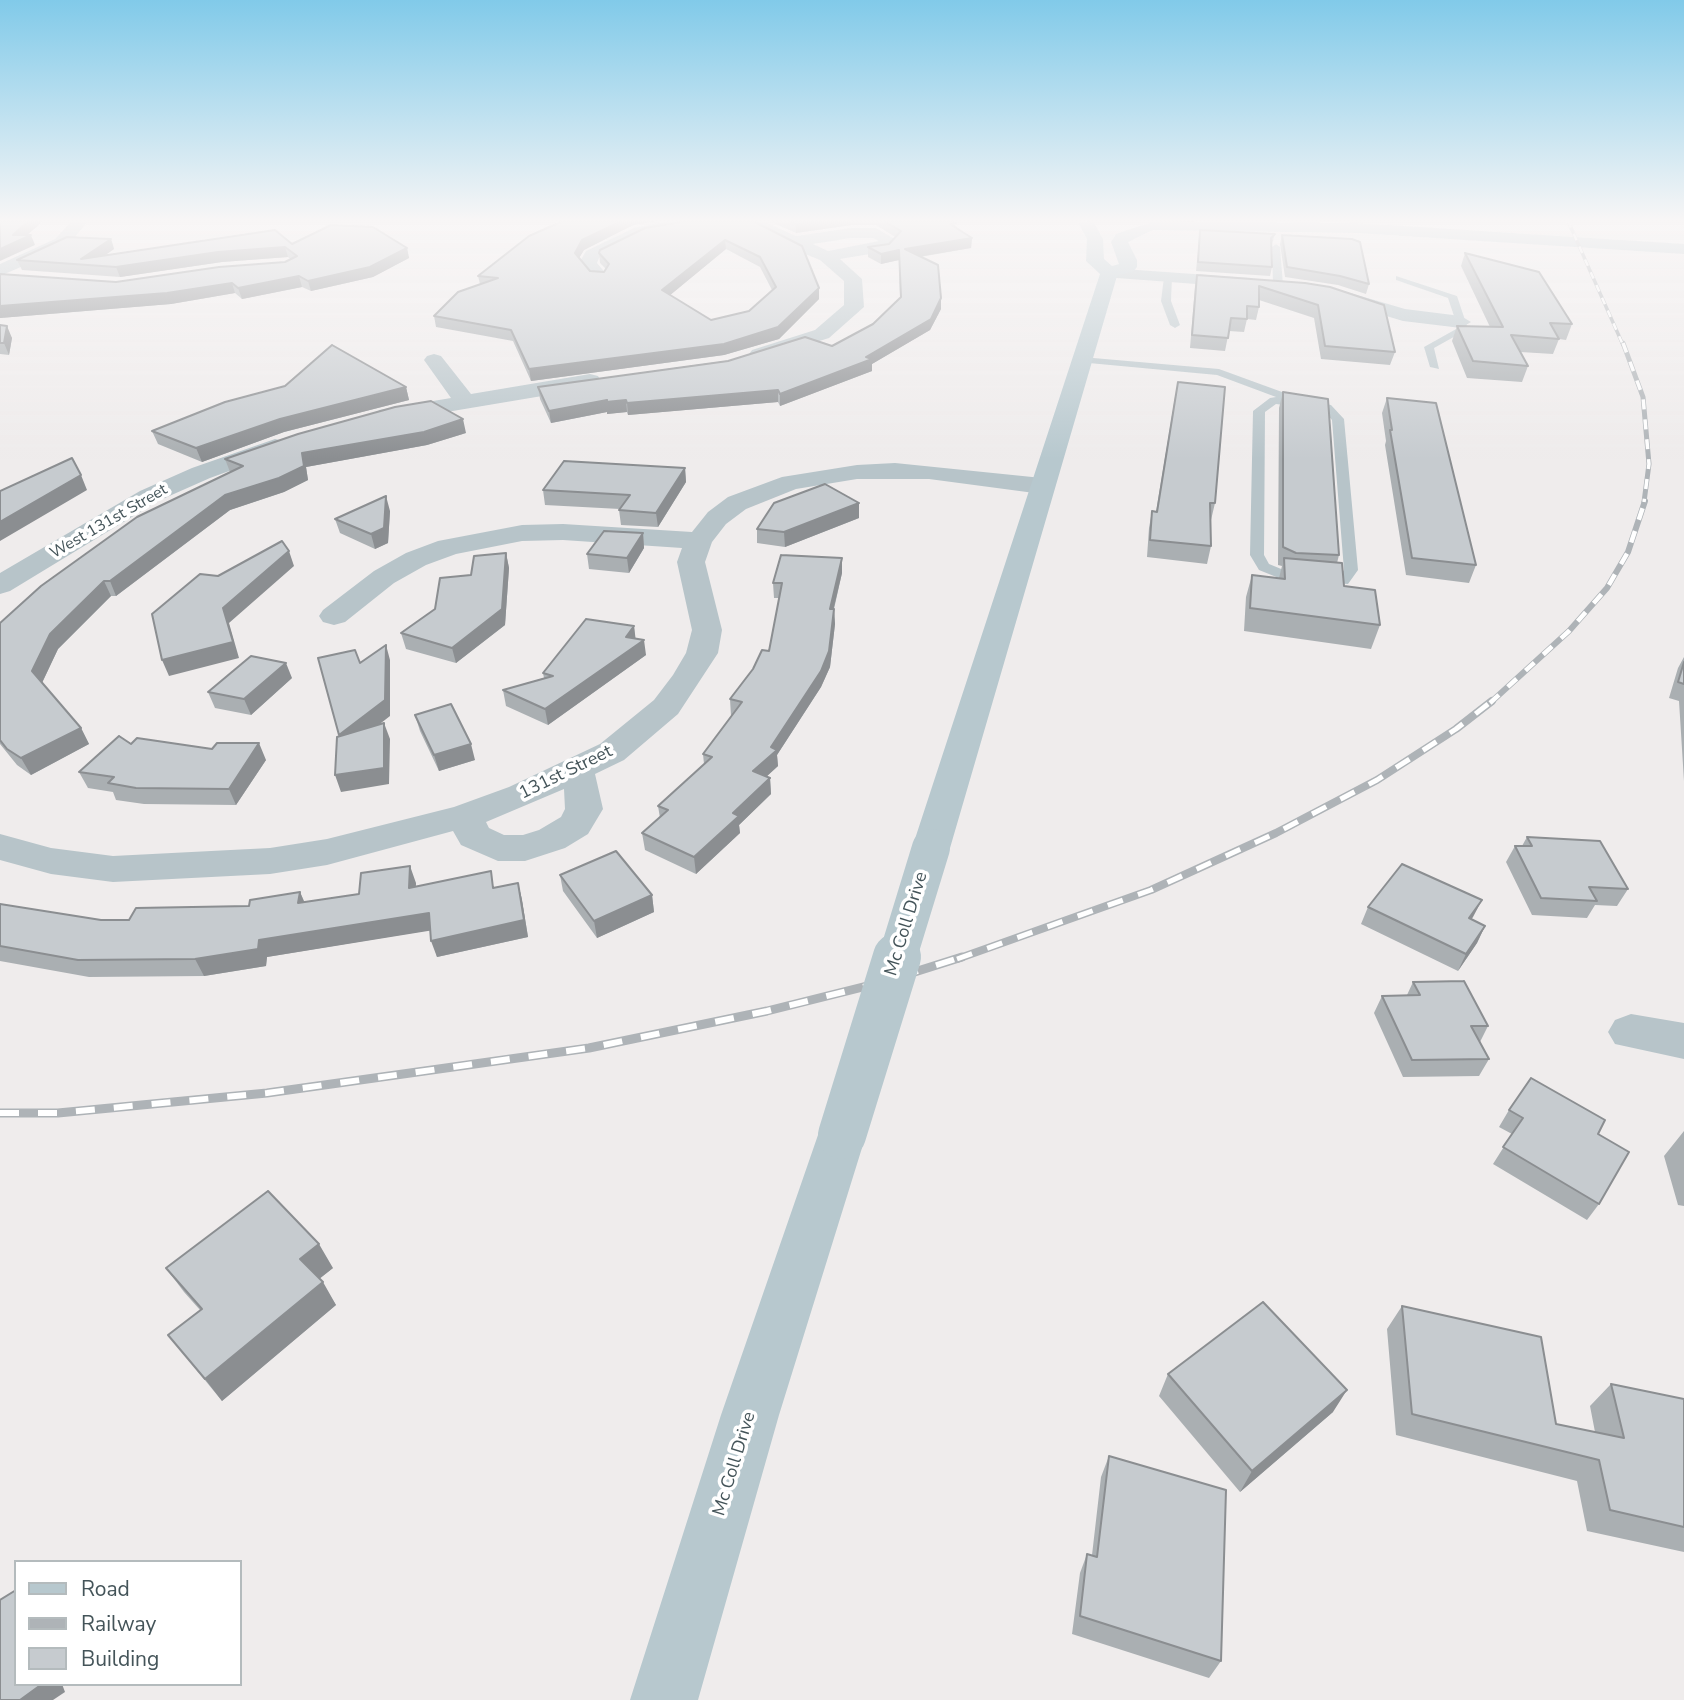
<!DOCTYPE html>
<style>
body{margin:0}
#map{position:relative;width:1684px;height:1700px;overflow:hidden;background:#efecec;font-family:"Nunito Sans",sans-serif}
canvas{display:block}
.legend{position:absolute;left:14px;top:1560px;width:228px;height:126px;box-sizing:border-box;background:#fff;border:2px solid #b4bbbd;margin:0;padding:9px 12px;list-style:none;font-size:21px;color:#445459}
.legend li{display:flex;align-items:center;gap:14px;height:35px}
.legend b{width:35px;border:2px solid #b4bbbd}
</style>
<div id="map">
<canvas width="1684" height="1700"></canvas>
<ul class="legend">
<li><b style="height:9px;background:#b7c8ce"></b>Road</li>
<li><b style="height:9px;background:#aeb3b7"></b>Railway</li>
<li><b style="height:19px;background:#c6cbcf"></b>Building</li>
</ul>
</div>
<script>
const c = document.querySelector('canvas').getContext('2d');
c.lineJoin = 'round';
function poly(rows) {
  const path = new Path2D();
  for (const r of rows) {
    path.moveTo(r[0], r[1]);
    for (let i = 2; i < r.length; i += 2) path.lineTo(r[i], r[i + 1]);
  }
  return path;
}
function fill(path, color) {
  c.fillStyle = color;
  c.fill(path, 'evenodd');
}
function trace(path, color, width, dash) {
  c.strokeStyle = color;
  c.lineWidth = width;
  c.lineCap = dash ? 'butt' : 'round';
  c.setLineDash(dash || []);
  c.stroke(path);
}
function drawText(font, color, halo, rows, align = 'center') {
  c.font = font + ' "Nunito Sans",sans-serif';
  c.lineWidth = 7;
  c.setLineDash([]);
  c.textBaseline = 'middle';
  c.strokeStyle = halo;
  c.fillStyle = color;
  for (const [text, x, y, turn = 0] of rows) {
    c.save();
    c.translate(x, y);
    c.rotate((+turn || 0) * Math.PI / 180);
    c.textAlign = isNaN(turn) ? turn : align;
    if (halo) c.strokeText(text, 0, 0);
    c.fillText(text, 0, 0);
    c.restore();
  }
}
fill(poly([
 [1276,244,1280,247,1283,285,1278,288,1273,285,1272,247,1276,244],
 [1168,274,1172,277,1171,301,1180,325,1175,328,1170,325,1161,301,1164,277,1168,274],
 [1396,276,1457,296,1468,329,1434,348,1439,369,1430,367,1424,347,1458,328,1448,298,1396,280,1396,276],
 [1082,357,1219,369,1293,396,1294,399,1331,405,1344,419,1358,570,1348,584,1284,580,1259,570,1250,555,1253,411,1270,398,1276,397,1217,375,1078,362,1077,360,1082,357],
 [1276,404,1323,410,1332,420,1344,570,1339,576,1291,573,1269,564,1264,555,1265,412,1276,404]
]), '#b7c4c9');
fill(poly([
 [72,221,88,221,67,247,0,276,0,264,55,239,72,221],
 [669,221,705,221,697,226,645,235,599,258,597,263,608,276,605,280,593,280,579,263,586,251,634,228,669,221],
 [741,221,762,221,796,236,851,228,876,228,898,241,888,251,840,259,862,279,864,307,829,338,759,360,752,358,749,354,752,350,815,330,844,305,844,281,820,260,785,246,741,221],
 [851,238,873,238,879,241,828,251,813,244,851,238],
 [1109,268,1250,278,1259,283,1250,288,1103,277,1100,273,1109,268],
 [1337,289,1405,309,1461,316,1471,322,1461,328,1403,321,1330,299,1328,295,1337,289],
 [434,354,441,356,471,394,590,374,598,376,601,381,598,386,590,388,387,422,379,420,376,415,379,410,451,398,424,360,427,356,434,354],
 [275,439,284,441,287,446,284,451,210,478,158,501,10,591,0,594,0,573,140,491,192,468,275,439],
 [895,463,1042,478,1051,481,1055,486,1051,491,1042,494,929,479,857,479,796,489,746,509,726,524,712,542,705,562,722,630,718,653,678,714,624,760,595,774,603,809,588,834,565,848,525,861,498,861,461,845,453,831,327,865,270,874,113,882,51,874,0,860,0,834,51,848,113,856,270,848,327,839,454,807,509,787,600,744,654,700,673,675,686,653,692,630,677,562,682,548,563,540,522,541,456,554,426,565,394,583,345,622,334,625,323,622,319,616,323,610,374,571,406,553,438,541,522,525,563,524,692,532,708,512,728,497,782,477,857,465,895,463],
 [564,789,565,809,561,817,539,830,523,835,504,835,489,828,486,822,564,789],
 [1631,1014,1684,1023,1684,1059,1615,1044,1608,1032,1615,1020,1631,1014]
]), '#b7c4c9');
fill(poly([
 [1093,221,1103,239,1104,259,1112,266,1119,264,1111,242,1116,234,1155,221,1356,223,1684,244,1684,254,1356,233,1153,230,1128,242,1137,260,1137,267,1134,271,1117,276,950,848,945,857,931,861,917,857,912,848,1100,274,1086,261,1087,239,1078,222,1093,221],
 [842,1114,859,1120,866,1135,779,1415,698,1700,630,1700,721,1415,818,1135,825,1120,842,1114]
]), '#b7c8ce');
const railFar4 = poly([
 [1568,221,1623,345]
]);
const railFar3 = poly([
 [1623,343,1643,397,1649,464,1644,502]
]);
const railFar2 = poly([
 [1490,703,1569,631,1607,588,1628,552,1645,501]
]);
const railFar1 = poly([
 [957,959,1151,890,1276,833,1377,780,1456,729,1492,701]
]);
const rail = poly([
 [0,1113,58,1113,267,1093,589,1048,767,1011,883,982,962,957]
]);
trace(railFar4, '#aeb3b7', 3.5);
trace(railFar3, '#aeb3b7', 5);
trace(railFar2, '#aeb3b7', 6);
trace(railFar1, '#aeb3b7', 8);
trace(rail, '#aeb3b7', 9);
trace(railFar4, '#fff', 2.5, [7]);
trace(railFar3, '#fff', 3.5, [10]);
trace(railFar2, '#fff', 4.5, [12]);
trace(railFar1, '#fff', 5, [16]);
trace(rail, '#fff', 6, [19]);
trace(poly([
 [897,959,931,848]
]), '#b7c8ce', 38);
trace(poly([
 [842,1135,897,957]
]), '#b7c8ce', 48);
fill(poly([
 [563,221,656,221,633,225,584,250,579,258,590,271,604,272,606,269,600,263,599,253,753,221,819,288,819,299,779,339,724,355,531,381,513,341,436,327,434,316,480,284,478,276],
 [726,249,760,267,772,290,749,311,711,320,670,295],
 [769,221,952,221,956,227,972,238,971,248,920,257,941,309,930,330,872,364,872,371,780,406,778,402,628,415,627,412,607,414,607,412,551,423,540,399,538,387,832,346,873,324,900,298,899,260,881,264,868,257,868,247,889,244,895,237,876,225,851,225,796,233],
 [1200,230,1275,234,1272,244,1272,267,1270,276,1196,271],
 [1282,235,1369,284,1366,294,1338,285,1285,277,1280,244],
 [111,239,114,249,104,256,292,244,407,248,409,258,373,277,311,291,302,287,242,299,235,293,171,304,0,318,0,274,116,282,285,262,290,259,288,257,222,262,120,277,22,270,17,260],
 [1465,253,1572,324,1566,340,1559,339,1553,354,1520,352,1528,366,1522,382,1467,378,1452,341,1457,326,1490,327,1461,266],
 [1197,275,1305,283,1395,352,1390,365,1321,359,1314,318,1259,300,1259,307,1256,320,1247,319,1244,332,1229,331,1225,351,1190,348,1195,287],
 [0,325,12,338,9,355,0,354],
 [406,387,409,400,284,432,202,462,158,444,152,431],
 [1283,392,1339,555,1337,563,1344,586,1380,625,1371,649,1244,631,1246,597,1252,575,1279,578,1282,566,1278,565,1279,408],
 [1175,397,1215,503,1211,520,1210,520,1211,546,1207,564,1147,557,1149,528,1152,511,1156,512],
 [1387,398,1476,565,1469,583,1406,575,1385,445,1386,441,1382,413],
 [466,433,427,445,306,467,308,480,284,492,230,510,116,596,111,596,58,649,42,683,81,728,89,744,31,775,17,765,0,744,0,623,230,472,225,459],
 [685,468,686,482,658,527,621,525,619,510,620,509,545,505,543,490],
 [390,511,388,543,375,549,340,533,335,519],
 [859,518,785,547,757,543,757,529],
 [643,533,644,548,629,573,589,569,587,554],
 [506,553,509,568,505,625,456,663,406,649,401,633,435,609,471,575],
 [842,573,834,609,835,624,830,667,821,687,777,755,778,766,767,776,770,778,771,794,739,825,740,833,696,874,645,850,642,833,660,818,658,806,704,764,703,754,731,716,730,699,769,651,779,598,774,598,773,583],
 [634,626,635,638,646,655,548,725,506,706,503,690,544,678,543,673],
 [1684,657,1684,781,1679,701,1669,698,1678,668],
 [292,678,251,715,215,708,208,692],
 [415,715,475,760,439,771,420,731],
 [131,744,266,760,236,805,144,804,116,800,113,792,88,788,79,772],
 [1527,837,1628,889,1617,906,1595,905,1587,918,1532,915,1506,862,1515,846,1522,846],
 [560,875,652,895,654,912,597,938,563,891],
 [416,883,415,887,495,888,518,883,522,900,528,937,437,957,430,930,267,957,266,966,204,976,89,977,0,961,0,904,101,920,129,920,249,906,300,892,305,903,359,894],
 [1368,907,1472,920,1485,926,1477,943,1458,971,1361,924],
 [1413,982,1488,1026,1480,1042,1489,1059,1479,1076,1403,1077,1374,1013,1382,996,1407,995],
 [1509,1110,1598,1134,1599,1204,1587,1220,1493,1164,1512,1134,1499,1127],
 [1684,1131,1684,1206,1678,1205,1664,1156],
 [166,1268,333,1268,319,1279,336,1305,222,1401,168,1335,200,1310,184,1292],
 [1402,1306,1556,1424,1595,1432,1590,1406,1611,1384,1684,1399,1684,1552,1587,1531,1577,1481,1396,1435,1387,1329],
 [1168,1374,1333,1412,1240,1492,1159,1396],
 [1109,1456,1221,1661,1209,1678,1072,1634,1080,1573,1087,1554,1092,1555,1101,1477]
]), '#aaafb2');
fill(poly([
 [28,221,43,221,24,238,31,235,35,245,0,261,0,249,13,235],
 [622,221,656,221,633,225,584,250,576,263,575,253,582,240],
 [815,221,851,221,851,225,796,233,796,224],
 [972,238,971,248,905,259,905,249],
 [111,239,114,249,91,265,81,259],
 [725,240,726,249,663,301,662,290],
 [285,247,288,257,222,262,120,277,116,267,218,252],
 [407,248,409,258,373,277,311,291,308,281],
 [899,250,899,260,881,264,881,254],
 [299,276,302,287,242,299,238,288],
 [232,283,235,293,171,304,0,318,0,306],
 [819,288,819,299,779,339,724,355,531,381,529,369,724,344],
 [941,298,941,309,930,330,872,364,872,371,780,406,780,394,866,357],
 [7,326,12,338,9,355,4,343],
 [406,387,409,400,284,432,202,462,196,448,280,419],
 [778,390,778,402,628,415,627,403],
 [607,400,626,400,627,412,607,414,607,412,551,423,549,411],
 [463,419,466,433,427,445,306,467,308,480,284,492,230,510,116,596,110,581,225,495,302,453],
 [685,468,686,482,658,527,656,513],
 [81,475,87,490,0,541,0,522],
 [386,496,390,511,388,543,375,549,371,534],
 [859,503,859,518,785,547,784,532],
 [643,533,644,548,629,573,627,558],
 [289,551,294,566,229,623,239,658,169,676,162,660],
 [506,553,509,568,505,625,456,663,452,648],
 [842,558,842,573,830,624,830,609],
 [104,581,111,596,58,649,40,687,32,671,50,634],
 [834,609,835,624,830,667,821,687,777,755,778,766,754,788,753,771,771,747],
 [634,626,636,642,644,640,646,655,548,725,545,709,626,637],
 [386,645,390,660,390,716,344,752,339,735],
 [286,663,292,678,251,715,244,699],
 [384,723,390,739,389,784,341,792,335,775],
 [81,728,89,744,31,775,21,758],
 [259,743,266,760,236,805,229,789],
 [471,744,475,760,439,771,434,755],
 [770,778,771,794,739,825,740,833,696,874,694,857,733,813],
 [410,866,416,883,415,905,409,888],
 [518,883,522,900,528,937,437,957,431,941],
 [300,892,307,909,298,903],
 [652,895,654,912,597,938,594,921],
 [1482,900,1473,917,1461,935,1469,918],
 [429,913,434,930,267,957,266,966,204,976,195,959,259,940],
 [1485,926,1477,943,1458,971,1466,954],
 [319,1244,333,1268,314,1283,300,1259],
 [323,1282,336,1305,222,1401,205,1379],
 [1347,1390,1333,1412,1240,1492,1252,1471],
 [42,1684,62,1684,65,1692,53,1700,20,1700]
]), '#8b8e91');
const building = poly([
 [0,221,28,221,13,235,31,235,0,249,0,221],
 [563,221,622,221,582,240,575,253,590,271,604,272,609,264,599,253,600,250,645,228,686,221,753,221,802,246,819,288,778,327,724,344,529,369,511,330,434,316,458,292,498,278,478,276,529,236,563,221],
 [725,240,760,257,776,287,749,311,711,320,662,290,725,240],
 [790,221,815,221,796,224,790,221],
 [884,221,952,221,956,223,950,224,972,238,905,249,938,265,941,298,931,319,866,357,872,359,780,394,778,390,627,403,626,400,606,402,607,400,549,411,538,387,728,361,805,337,832,346,873,324,901,297,899,250,881,254,868,247,889,244,901,231,884,221],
 [331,225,373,227,407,248,370,267,308,281,299,276,238,288,232,283,167,293,0,306,0,274,116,282,219,267,285,262,297,256,285,247,218,252,116,267,17,260,67,237,111,239,81,259,275,230,292,244,331,225],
 [1200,230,1275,234,1271,238,1272,267,1198,262,1200,230],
 [1282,235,1352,239,1360,242,1369,284,1340,276,1287,267,1282,235],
 [1465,253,1539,272,1572,324,1550,323,1559,339,1511,335,1528,366,1473,361,1457,326,1503,327,1465,253],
 [1197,275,1305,283,1330,287,1384,305,1395,352,1325,346,1318,305,1259,286,1259,307,1247,306,1247,319,1231,318,1228,338,1192,335,1197,275],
 [0,325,7,326,4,343,0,343,0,325],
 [332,345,406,387,280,419,196,448,152,431,225,402,285,386,332,345],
 [1178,382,1225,387,1215,503,1210,503,1211,546,1150,540,1152,511,1157,512,1178,382],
 [1283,392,1328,399,1339,555,1296,553,1283,547,1283,392],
 [1387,398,1436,403,1476,565,1412,558,1390,430,1392,430,1387,398],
 [431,401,463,419,424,432,302,453,304,466,279,478,225,495,110,581,104,581,50,634,32,671,81,728,21,758,7,749,0,740,0,623,41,586,137,517,243,466,225,459,298,434,395,407,431,401],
 [72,458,81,475,0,522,0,491,72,458],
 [564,461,685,468,656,513,619,510,630,495,543,490,564,461],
 [825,484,859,503,784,532,757,529,774,503,825,484],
 [386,496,384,528,371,534,335,519,386,496],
 [604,531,643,533,627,558,587,554,604,531],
 [282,541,289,551,223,608,233,642,162,660,152,614,200,574,218,576,282,541],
 [506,553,502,609,452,648,401,633,435,609,440,578,471,575,474,556,506,553],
 [781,555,842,558,830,609,834,609,829,651,821,671,771,747,777,750,753,771,770,778,733,813,739,816,694,857,642,833,668,810,658,806,712,757,703,754,742,702,730,699,753,669,762,650,769,651,782,583,773,583,781,555],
 [1284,558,1342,563,1344,586,1375,590,1380,625,1250,608,1252,575,1285,579,1284,558],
 [586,619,634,626,626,637,644,640,545,709,503,690,553,676,543,673,586,619],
 [386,645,385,700,339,735,318,658,355,650,360,663,386,645],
 [251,656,286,663,244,699,208,692,251,656],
 [1684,662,1684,684,1678,682,1684,662],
 [451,704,471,744,434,755,415,715,451,704],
 [384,723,384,768,335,775,337,737,384,723],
 [119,736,131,744,137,738,212,749,217,743,259,743,229,789,136,788,108,783,114,777,79,772,119,736],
 [1527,837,1600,841,1628,889,1589,887,1597,901,1541,898,1515,846,1532,846,1527,837],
 [616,851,652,895,594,921,560,875,616,851],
 [1402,864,1482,900,1469,918,1485,926,1466,954,1368,907,1402,864],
 [410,866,409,888,491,871,493,888,518,883,524,920,431,941,429,913,259,940,258,949,195,959,78,960,0,946,0,904,101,920,129,920,136,908,249,906,250,900,300,892,298,903,359,894,361,873,410,866],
 [1464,981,1488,1026,1471,1026,1489,1059,1412,1060,1382,996,1420,995,1413,982,1464,981],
 [1531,1078,1605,1120,1598,1134,1629,1152,1599,1204,1503,1147,1523,1118,1509,1110,1531,1078],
 [268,1191,319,1244,300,1259,323,1282,205,1379,168,1335,202,1309,166,1268,268,1191],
 [1263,1302,1347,1390,1252,1471,1168,1374,1263,1302],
 [1402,1306,1541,1337,1556,1424,1624,1438,1611,1384,1684,1399,1684,1527,1610,1510,1599,1460,1412,1414,1402,1306],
 [1109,1456,1226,1490,1221,1661,1080,1616,1087,1554,1097,1557,1109,1456],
 [16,1590,16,1684,42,1684,20,1700,0,1700,0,1600,16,1590]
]);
fill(building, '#c6cbcf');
trace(building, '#8b8e91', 2);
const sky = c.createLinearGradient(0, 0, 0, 459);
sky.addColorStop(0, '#81cae9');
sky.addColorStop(0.48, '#f8f6f6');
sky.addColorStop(1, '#f8f6f600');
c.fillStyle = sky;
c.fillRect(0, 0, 1684, 459);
drawText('16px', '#445459', '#fff', [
 ["West 131st Street",109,522,-30]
]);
drawText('18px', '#445459', '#fff', [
 ["131st Street",566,773,-26],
 ["Mc Coll Drive",907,924,-73],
 ["Mc Coll Drive",735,1464,-73]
]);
</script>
